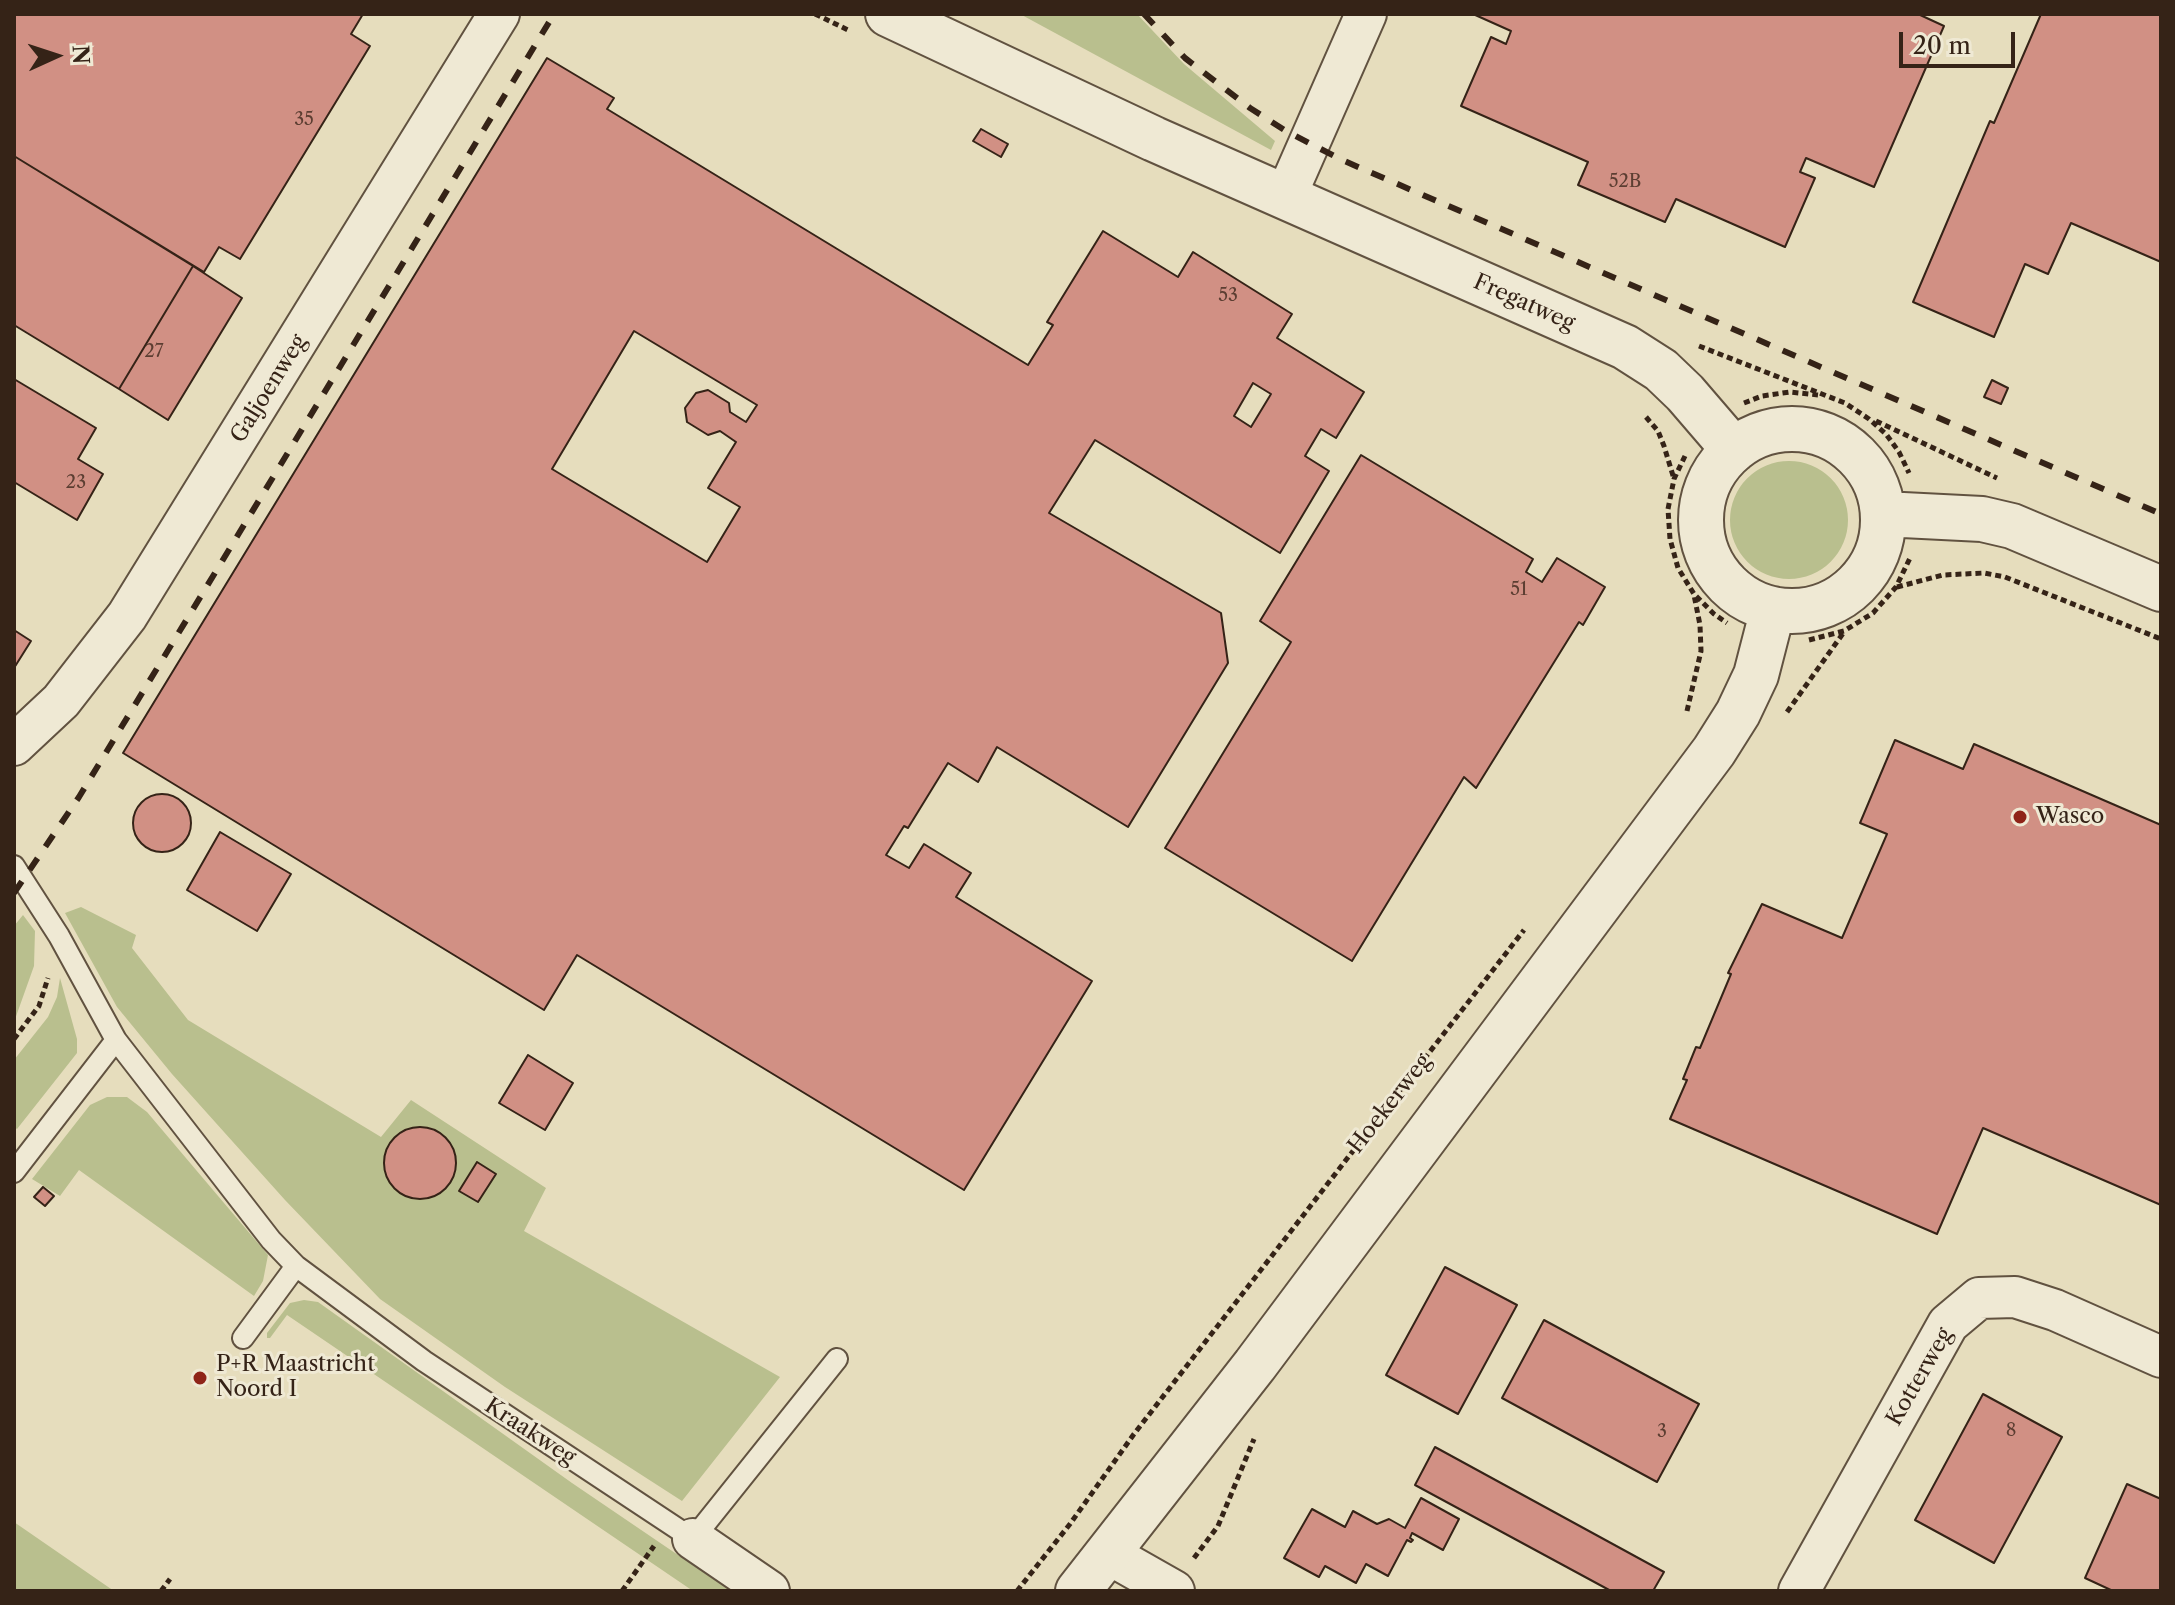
<!DOCTYPE html>
<style>
body{margin:0}
#map{position:relative;width:2175px;height:1605px;overflow:hidden;background:#e6ddbd;font-family:"Libre Caslon Text",serif}
canvas{display:block}
.frame{position:absolute;inset:0;border:16px solid #352317;pointer-events:none}
.north{position:absolute;left:16px;top:16px;width:80px;height:80px;-webkit-text-stroke:6px #efe9d4;paint-order:stroke;rotate:87deg;font-size:22px;font-weight:700;line-height:32px;text-align:center;color:#352317}
.north::after{content:'';display:block;margin:auto;width:28px;height:36px;background:#352317;clip-path:polygon(50% 0,100% 100%,50% 72%,0 100%)}
.scale{position:absolute;left:1899px;top:32px;width:116px;height:36px;box-sizing:border-box;border:4px solid #352317;border-top:0;padding-left:10px;font-size:24px;line-height:28px;white-space:nowrap;color:#352317;-webkit-text-stroke:6px #efe9d4;paint-order:stroke}
</style>
<div id="map">
<canvas width="2175" height="1605"></canvas>
<div class="frame"></div>
<div class="north">N</div>
<div class="scale">20 m</div>
</div>
<script>
const c = document.querySelector('canvas').getContext('2d');
c.lineJoin = 'round';
function fill(path, color) {
  c.fillStyle = color;
  c.fill(path, 'evenodd');
}
function poly(rows) {
  const path = new Path2D();
  for (const r of rows) {
    if (r.length === 3) {
      path.moveTo(r[0] + r[2], r[1]);
      path.arc(r[0], r[1], r[2], 0, 2 * Math.PI);
      continue;
    }
    path.moveTo(r[0], r[1]);
    for (let i = 2; i < r.length; i += 2) path.lineTo(r[i], r[i + 1]);
  }
  return path;
}
function trace(path, color, width, dash) {
  c.strokeStyle = color;
  c.lineWidth = width;
  c.lineCap = dash ? 'butt' : 'round';
  c.setLineDash(dash || []);
  c.stroke(path);
}
function drawText(font, color, halo, rows, align = 'center') {
  c.font = font + ' "Libre Caslon Text",serif';
  c.lineWidth = 6;
  c.setLineDash([]);
  c.textBaseline = 'middle';
  c.strokeStyle = halo;
  c.fillStyle = color;
  for (const [text, x, y, turn = 0] of rows) {
    c.save();
    c.translate(x, y);
    c.rotate((+turn || 0) * Math.PI / 180);
    c.textAlign = isNaN(turn) ? turn : align;
    if (halo) c.strokeText(text, 0, 0);
    c.fillText(text, 0, 0);
    c.restore();
  }
}
fill(poly([
 [1020,14,1137,14,1184,64,1275,141,1271,150],
 [1789,520,59],
 [81,907,136,935,132,948,188,1020,381,1137,411,1100,546,1188,524,1231,780,1377,682,1501,505,1387,380,1299,285,1200,172,1074,117,1007,65,913],
 [23,915,35,931,34,966,14,1022,14,926],
 [60,978,77,1039,77,1053,17,1129,14,1127,14,1060,48,1017,57,997],
 [107,1097,127,1097,147,1112,268,1255,263,1281,254,1296,79,1170,60,1196,32,1179,90,1105],
 [304,1300,318,1302,572,1483,731,1591,693,1591,287,1315,270,1338,267,1338,267,1333,290,1303],
 [14,1522,114,1591,14,1591]
]), '#b9bf8e');
const building = poly([
 [14,14,363,14,351,34,370,46,240,259,219,247,204,272,14,156,14,14],
 [1473,14,1918,14,1944,26,1874,187,1806,158,1800,172,1815,178,1785,247,1676,199,1665,222,1578,185,1588,162,1461,106,1491,37,1506,44,1511,31,1473,14],
 [2041,14,2161,14,2161,262,2071,223,2048,274,2025,264,1994,337,1913,302,1990,121,1994,123,2041,14],
 [547,58,614,98,607,109,1028,365,1053,325,1047,322,1103,231,1178,277,1193,252,1292,314,1277,338,1364,392,1336,438,1321,429,1305,456,1329,471,1280,553,1095,440,1049,513,1221,613,1228,663,1128,827,997,747,978,782,948,763,908,828,904,826,886,855,909,868,924,844,971,873,956,897,1092,981,964,1190,577,955,544,1010,123,753,547,58],
 [634,331,757,405,746,422,730,412,729,403,708,390,696,393,685,408,687,422,708,435,720,431,736,442,708,488,740,507,707,562,552,469,634,331],
 [1253,383,1271,394,1251,427,1234,416,1253,383],
 [981,129,1008,144,1001,157,973,141,981,129],
 [14,156,193,266,119,389,14,325,14,156],
 [193,266,242,298,168,420,119,389,193,266],
 [14,379,96,428,78,459,103,474,77,520,14,482,14,379],
 [1992,380,2008,388,2001,404,1984,397,1992,380],
 [1361,455,1533,559,1526,572,1542,582,1557,558,1605,587,1583,625,1579,622,1476,788,1464,777,1352,961,1165,848,1291,642,1260,621,1361,455],
 [14,630,31,641,14,668,14,630],
 [1895,740,1963,769,1974,744,2161,825,2161,1205,1983,1128,1937,1234,1670,1119,1687,1080,1683,1079,1696,1047,1700,1048,1731,974,1728,973,1762,904,1842,938,1887,834,1860,823,1895,740],
 [162,823,29],
 [220,832,291,874,257,931,187,890,220,832],
 [528,1055,573,1083,545,1130,499,1103,528,1055],
 [420,1163,36],
 [477,1162,496,1174,478,1202,459,1191,477,1162],
 [43,1187,54,1196,45,1206,34,1197,43,1187],
 [1445,1267,1517,1305,1458,1414,1386,1375,1445,1267],
 [1544,1320,1699,1404,1657,1482,1502,1398,1544,1320],
 [1983,1394,2062,1437,1994,1563,1915,1520,1983,1394],
 [1435,1447,1664,1572,1653,1591,1611,1591,1415,1485,1435,1447],
 [2127,1484,2161,1499,2161,1591,2113,1591,2085,1578,2127,1484],
 [1421,1498,1459,1519,1443,1550,1412,1533,1410,1538,1413,1540,1411,1542,1407,1540,1388,1576,1366,1564,1356,1583,1325,1566,1319,1577,1284,1558,1312,1509,1345,1527,1353,1511,1377,1524,1389,1519,1405,1528,1421,1498]
]);
fill(building, '#d19084');
trace(building, '#352317', 2);
const service = poly([
 [14,866,59,936,116,1040,271,1240,296,1266,424,1361,693,1539,837,1359],
 [14,1172,116,1040],
 [243,1338,296,1266]
]);
const minor = poly([
 [1285,198,1366,14],
 [14,745,61,701,127,616,499,14],
 [693,1539,769,1591],
 [1107,1553,1174,1591],
 [1799,1591,1948,1324,1979,1298,2015,1297,2055,1310,2161,1357]
]);
const tertiary = poly([
 [888,14,1154,139,1625,347,1661,370,1685,393,1734,450],
 [1792,520,91],
 [1883,514,1982,519,2012,526,2161,589],
 [1078,1591,1255,1365,1714,751,1738,713,1756,675,1773,609]
]);
trace(service, '#615240', 24);
trace(minor, '#615240', 44);
trace(tertiary, '#615240', 48);
trace(poly([
 [815,14,850,31],
 [1699,346,1845,403,1869,419,1886,434,1899,452,1909,473],
 [1744,403,1762,396,1790,392,1818,395],
 [1646,417,1658,431,1664,446,1674,479],
 [1876,421,1997,478],
 [1685,456,1674,479,1668,509,1670,539,1678,568,1694,594,1714,614,1727,623],
 [1897,587,1943,575,1984,573,2005,577,2161,639],
 [1809,640,1844,631,1873,613,1896,587,1910,558],
 [1687,711,1701,651,1700,625,1694,595],
 [1787,712,1844,632],
 [14,1039,39,1006,48,978],
 [1194,1558,1218,1526,1254,1439],
 [161,1591,170,1579],
 [622,1591,654,1546],
 [1017,1591,1070,1524,1134,1434,1524,930]
]), '#352317', 5, [6, 4]);
trace(service, '#efe9d4', 20);
trace(minor, '#efe9d4', 40);
trace(tertiary, '#efe9d4', 44);
trace(poly([
 [1144,14,1185,58,1250,108,1286,131,1342,160,2161,514],
 [14,893,79,797,554,14]
]), '#352317', 6, [14, 14]);
for (const [x, y, r, color] of [
 [2020,817,8,"#8f2418"],
 [200,1378,8,"#8f2418"]
]) {
  const dot = new Path2D();
  dot.arc(x, y, r, 0, 2 * Math.PI);
  c.fillStyle = color;
  c.fill(dot);
  trace(dot, '#efe9d4', 3);
}
drawText('18px', '#5c3e32', null, [
 ["35",304,120],
 ["52B",1625,182],
 ["53",1228,296],
 ["27",154,352],
 ["23",76,483],
 ["51",1519,590],
 ["8",2011,1431],
 ["3",1662,1432]
]);
drawText('22px', '#352317', '#efe9d4', [
 ["Fregatweg",1524,303,24],
 ["Galjoenweg",269,389,-58],
 ["Hoekerweg",1390,1104,-52],
 ["Kotterweg",1920,1377,-60],
 ["Kraakweg",530,1432,33]
]);
drawText('22px', '#352317', '#efe9d4', [
 ["Wasco",2036,817],
 ["P+R Maastricht",216,1365],
 ["Noord I",216,1390]
], 'left');
</script>
